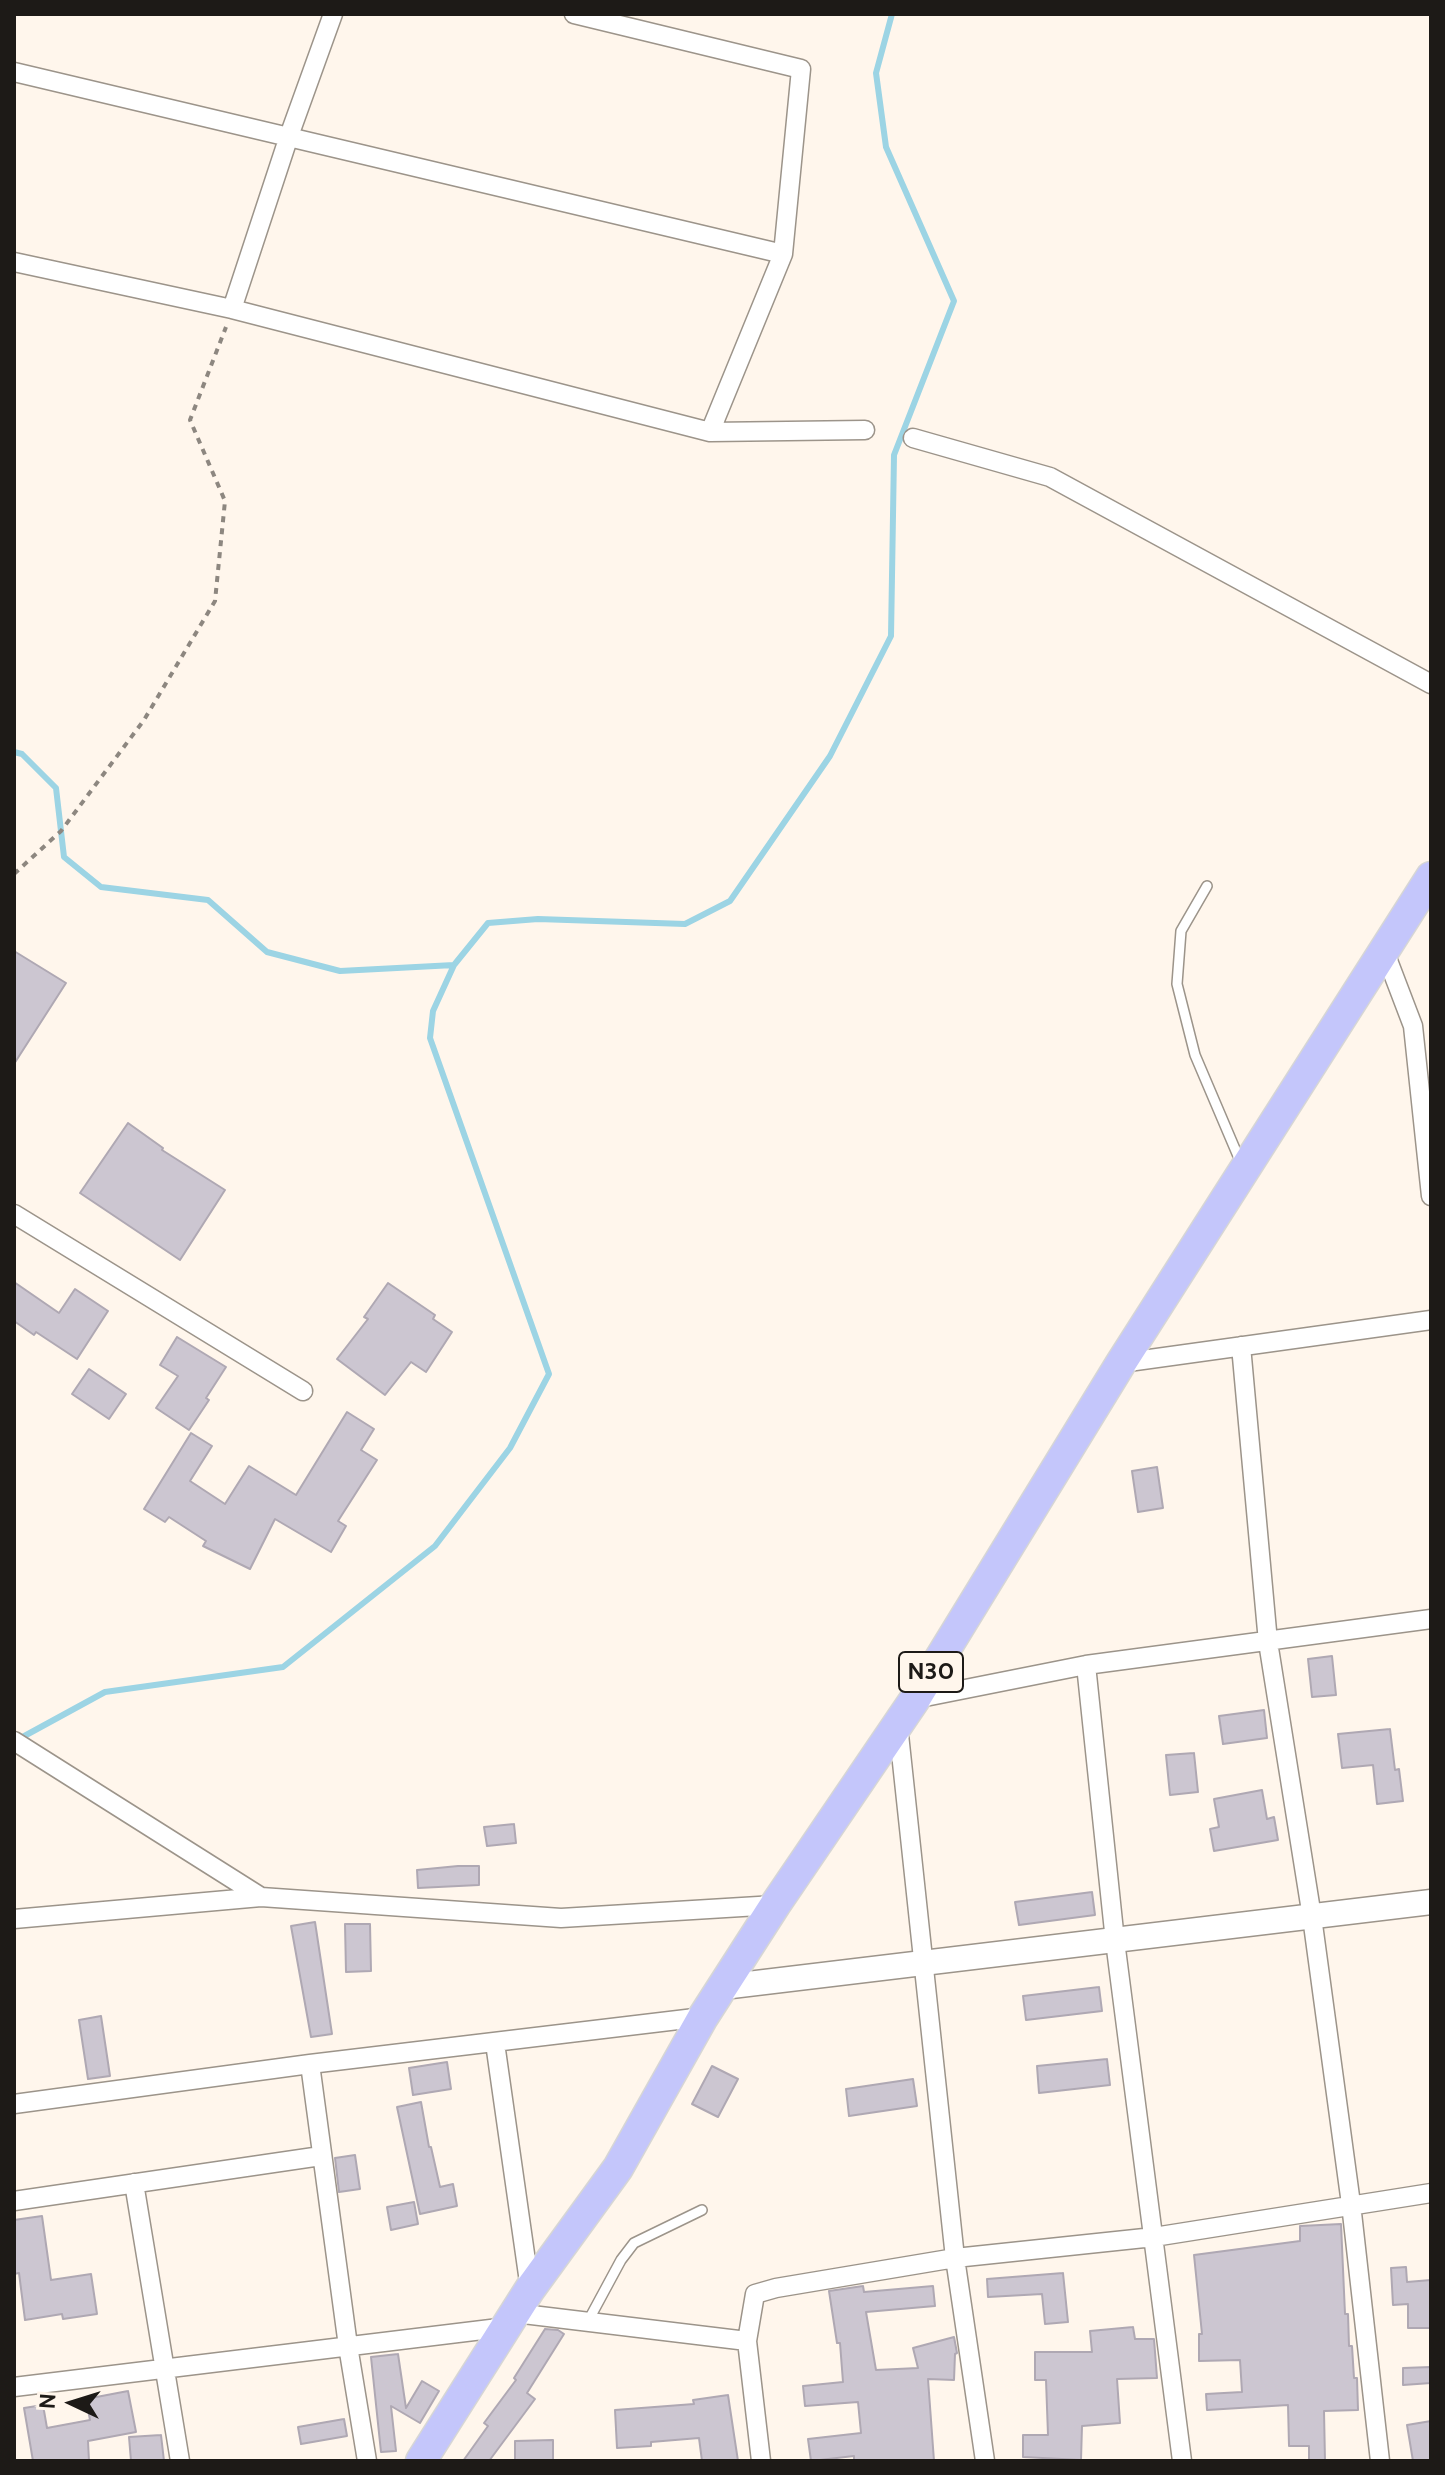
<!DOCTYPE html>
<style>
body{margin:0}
#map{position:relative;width:1445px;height:2475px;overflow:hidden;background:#fff6ec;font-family:Cabin,sans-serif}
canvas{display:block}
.frame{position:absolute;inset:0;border:16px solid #1d1a17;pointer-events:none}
.north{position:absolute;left:32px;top:2363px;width:80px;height:80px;-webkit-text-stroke:6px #fff6ec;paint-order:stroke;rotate:274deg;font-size:22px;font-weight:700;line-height:32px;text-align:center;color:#1d1a17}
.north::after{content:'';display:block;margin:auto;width:28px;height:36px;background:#1d1a17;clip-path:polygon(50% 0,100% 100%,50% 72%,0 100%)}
</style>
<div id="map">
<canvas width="1445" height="2475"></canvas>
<div class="frame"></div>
<div class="north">N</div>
</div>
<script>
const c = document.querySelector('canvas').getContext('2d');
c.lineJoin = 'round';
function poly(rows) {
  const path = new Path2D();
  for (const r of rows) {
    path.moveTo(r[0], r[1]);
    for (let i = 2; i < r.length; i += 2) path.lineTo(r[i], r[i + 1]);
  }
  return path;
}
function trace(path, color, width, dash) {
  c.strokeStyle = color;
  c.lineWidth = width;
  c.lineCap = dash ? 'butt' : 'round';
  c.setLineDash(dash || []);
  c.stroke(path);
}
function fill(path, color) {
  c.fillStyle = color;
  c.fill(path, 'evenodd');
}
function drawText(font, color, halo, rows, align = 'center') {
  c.font = font + ' Cabin,sans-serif';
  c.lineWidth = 8;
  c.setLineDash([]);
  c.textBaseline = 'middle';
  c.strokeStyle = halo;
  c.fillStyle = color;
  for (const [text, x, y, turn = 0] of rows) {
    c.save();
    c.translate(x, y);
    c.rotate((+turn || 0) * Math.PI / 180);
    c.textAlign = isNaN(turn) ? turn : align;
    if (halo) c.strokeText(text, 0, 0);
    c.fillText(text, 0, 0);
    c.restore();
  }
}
trace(poly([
 [14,752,22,754,56,788,64,857,101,887,208,900,267,952,340,971,454,965],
 [17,1740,105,1692,283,1667,435,1546,510,1448,549,1374,430,1038,433,1011,454,965,488,923,538,919,685,924,730,901,830,756,891,636,894,455,954,301,886,147,876,73,892,14]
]), '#9cd4e4', 6);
const building = poly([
 [14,951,66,983,14,1064,14,951],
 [128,1123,163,1148,162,1150,225,1190,180,1260,80,1193,128,1123],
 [14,1282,59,1313,75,1289,108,1311,77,1359,36,1332,34,1335,14,1321,14,1282],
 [388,1283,435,1315,433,1319,452,1332,426,1372,411,1362,385,1395,337,1359,368,1319,364,1317,388,1283],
 [177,1337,226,1367,206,1398,209,1400,189,1430,156,1408,178,1376,160,1365,177,1337],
 [89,1369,126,1394,109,1419,72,1394,89,1369],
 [347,1412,374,1429,361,1450,377,1460,338,1521,346,1526,331,1552,275,1519,250,1569,203,1546,206,1541,169,1517,165,1522,144,1509,191,1433,212,1446,190,1481,225,1504,249,1466,296,1495,347,1412],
 [1157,1467,1163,1508,1138,1512,1132,1471,1157,1467],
 [1332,1656,1336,1695,1312,1697,1308,1659,1332,1656],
 [1264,1710,1267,1738,1223,1744,1219,1716,1264,1710],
 [1390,1729,1395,1770,1399,1769,1403,1801,1377,1804,1373,1765,1342,1768,1338,1734,1390,1729],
 [1194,1753,1198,1792,1170,1795,1166,1755,1194,1753],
 [1262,1790,1267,1819,1274,1817,1278,1840,1214,1851,1210,1829,1219,1827,1214,1799,1262,1790],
 [514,1824,516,1843,487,1846,484,1827,514,1824],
 [458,1866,479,1866,479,1885,418,1888,417,1870,458,1866],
 [1092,1892,1095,1915,1019,1925,1015,1902,1092,1892],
 [315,1922,332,2034,311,2037,291,1926,315,1922],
 [345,1924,370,1924,371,1971,346,1972,345,1924],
 [1099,1987,1102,2011,1026,2020,1023,1996,1099,1987],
 [101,2016,110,2076,88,2079,79,2020,101,2016],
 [1107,2059,1110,2085,1039,2093,1037,2066,1107,2059],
 [447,2062,451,2089,413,2095,409,2068,447,2062],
 [712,2066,738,2079,718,2117,692,2104,712,2066],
 [913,2079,917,2106,849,2116,846,2089,913,2079],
 [421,2102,429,2147,431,2147,440,2187,453,2184,457,2206,420,2214,397,2107,421,2102],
 [355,2155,360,2189,339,2192,335,2158,355,2155],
 [414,2202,418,2224,391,2230,387,2207,414,2202],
 [42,2216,51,2280,91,2274,97,2314,63,2319,62,2314,25,2320,19,2273,14,2274,14,2220,42,2216],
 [1341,2224,1345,2314,1348,2314,1349,2346,1352,2346,1354,2378,1357,2378,1358,2410,1324,2411,1325,2461,1309,2461,1309,2446,1289,2446,1288,2405,1207,2410,1206,2394,1242,2392,1240,2360,1199,2361,1199,2334,1202,2334,1194,2255,1300,2241,1300,2226,1341,2224],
 [1406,2267,1407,2282,1431,2280,1431,2328,1408,2328,1408,2304,1393,2305,1391,2268,1406,2267],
 [1063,2273,1068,2322,1045,2324,1042,2294,988,2297,987,2279,1063,2273],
 [863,2286,864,2292,933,2286,935,2306,866,2312,876,2370,918,2368,913,2348,954,2337,957,2353,955,2354,954,2380,928,2379,934,2461,854,2461,854,2456,811,2461,808,2439,861,2433,858,2402,805,2406,803,2386,843,2382,840,2343,837,2343,829,2291,863,2286],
 [1133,2327,1135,2339,1154,2339,1157,2378,1117,2379,1120,2423,1082,2426,1081,2460,1023,2457,1023,2435,1048,2435,1046,2380,1035,2380,1035,2352,1092,2352,1090,2331,1133,2327],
 [545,2329,558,2330,564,2334,527,2393,535,2399,489,2461,463,2461,488,2426,484,2423,516,2380,514,2378,545,2329],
 [398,2354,406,2408,422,2381,439,2391,420,2423,391,2406,396,2451,381,2452,371,2357,398,2354],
 [1431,2367,1431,2383,1403,2385,1403,2368,1431,2367],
 [128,2391,136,2432,88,2441,89,2461,33,2461,24,2408,43,2405,47,2428,90,2420,86,2399,128,2391],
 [728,2395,738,2461,702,2461,699,2438,651,2442,651,2446,617,2448,615,2410,694,2404,693,2400,728,2395],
 [344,2419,347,2436,301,2444,298,2427,344,2419],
 [1431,2421,1431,2461,1413,2461,1407,2425,1431,2421],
 [161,2435,164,2461,131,2461,129,2437,161,2435],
 [553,2440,553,2461,515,2461,515,2441,553,2440]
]);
fill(building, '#ccc6d1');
trace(building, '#afa8b3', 2);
const service = poly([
 [1207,886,1181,931,1177,984,1195,1055,1241,1163],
 [587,2323,621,2260,634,2243,702,2210]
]);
const minor = poly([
 [574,14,801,69,783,254,710,432],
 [14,72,783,254],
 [14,262,232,309,710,432,865,430],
 [232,309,289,136,333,14],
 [913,438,1050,477,1431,684],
 [1384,950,1413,1026,1431,1196],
 [14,1214,303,1391],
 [1241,1346,1268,1642,1312,1917,1351,2204,1380,2461],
 [1121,1363,1431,1320],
 [1086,1665,1115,1941,1182,2461],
 [915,1699,1086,1665,1431,1619],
 [898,1725,955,2258,985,2461],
 [14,1741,261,1897],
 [14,1919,261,1897,561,1918,775,1905],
 [495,2043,530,2289],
 [310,2064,348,2346,367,2461],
 [14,2104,310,2064,703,2017],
 [134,2183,180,2461],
 [14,2201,321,2156],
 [515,2313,747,2341,761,2461],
 [747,2341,755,2294,776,2288,955,2258,1154,2237,1431,2193],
 [14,2387,507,2327]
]);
const tertiary = poly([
 [723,1987,1431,1902]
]);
const primary = poly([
 [421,2461,530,2289,618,2168,703,2017,775,1905,915,1699,1121,1363,1431,877]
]);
trace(service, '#9c948a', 12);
trace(minor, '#9c948a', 21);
trace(tertiary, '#9c948a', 27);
trace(primary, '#d6d6d5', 33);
trace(poly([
 [14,874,61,831,144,720,215,601,225,501,190,420,226,327]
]), '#8d8780', 4, [6, 6]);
trace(service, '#fff', 9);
trace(minor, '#fff', 18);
trace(tertiary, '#fff', 24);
trace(primary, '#c4c6fb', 30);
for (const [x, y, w] of [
 [931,1672,64]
]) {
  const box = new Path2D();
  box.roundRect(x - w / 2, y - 20, w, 40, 6);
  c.fillStyle = '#fff6ec';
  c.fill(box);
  trace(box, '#1d1a17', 2);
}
drawText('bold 24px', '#1d1a17', null, [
 ["N30",931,1672]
]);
</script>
